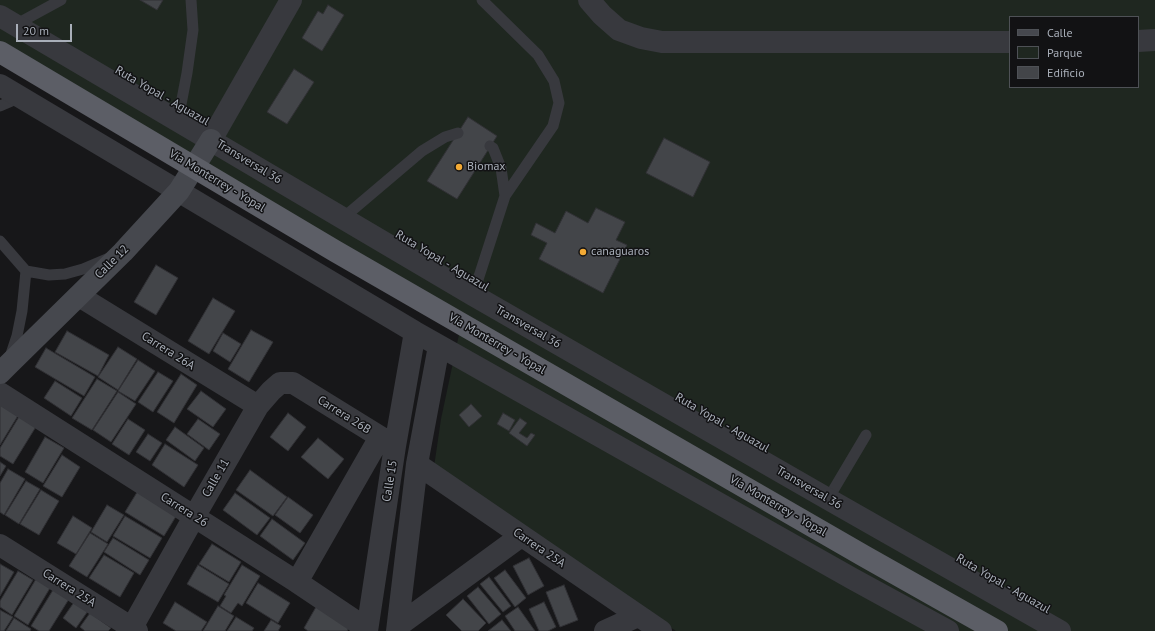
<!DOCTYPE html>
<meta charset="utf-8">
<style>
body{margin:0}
#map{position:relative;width:1155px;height:631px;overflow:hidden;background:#171719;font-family:"PT Sans",sans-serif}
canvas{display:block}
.legend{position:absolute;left:1009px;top:16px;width:130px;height:72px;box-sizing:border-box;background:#121214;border:1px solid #4e5156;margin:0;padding:5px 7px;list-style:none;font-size:12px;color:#a9afb9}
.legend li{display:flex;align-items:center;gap:8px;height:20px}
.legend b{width:20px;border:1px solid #4e5156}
.scale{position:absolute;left:16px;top:24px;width:56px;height:18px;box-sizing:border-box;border:2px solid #a9afb9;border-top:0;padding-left:5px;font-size:12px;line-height:14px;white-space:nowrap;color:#a9afb9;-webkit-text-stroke:3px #121214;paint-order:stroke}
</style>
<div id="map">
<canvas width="1155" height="631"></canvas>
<ul class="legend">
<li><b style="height:5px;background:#46484e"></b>Calle</li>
<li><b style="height:11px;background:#1f2720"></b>Parque</li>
<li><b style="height:11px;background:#434549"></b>Edificio</li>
</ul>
<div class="scale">20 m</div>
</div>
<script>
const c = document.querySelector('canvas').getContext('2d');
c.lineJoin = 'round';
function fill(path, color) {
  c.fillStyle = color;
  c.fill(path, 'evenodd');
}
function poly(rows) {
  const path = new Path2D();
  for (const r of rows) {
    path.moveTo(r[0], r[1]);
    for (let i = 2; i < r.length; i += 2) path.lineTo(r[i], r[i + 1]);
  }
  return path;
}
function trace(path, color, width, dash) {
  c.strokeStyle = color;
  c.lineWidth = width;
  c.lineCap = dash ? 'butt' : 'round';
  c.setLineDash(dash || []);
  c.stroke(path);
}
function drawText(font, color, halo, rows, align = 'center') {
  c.font = font + ' "PT Sans",sans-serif';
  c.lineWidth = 3;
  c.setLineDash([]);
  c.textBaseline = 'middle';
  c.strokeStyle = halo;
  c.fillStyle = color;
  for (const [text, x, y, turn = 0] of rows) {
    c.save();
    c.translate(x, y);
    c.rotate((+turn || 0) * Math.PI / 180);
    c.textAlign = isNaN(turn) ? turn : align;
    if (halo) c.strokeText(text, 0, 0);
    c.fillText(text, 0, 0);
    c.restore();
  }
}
fill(poly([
 [0,0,1155,0,1155,631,676,631,527,532,434,467,441,419,461,325,0,54],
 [1010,17,1138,17,1138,87,1010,87]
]), '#1f2720');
const building = poly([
 [140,0,163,0,157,10,140,0],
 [328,5,344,15,322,51,302,38,318,11,323,14,328,5],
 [294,69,314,82,287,124,267,112,294,69],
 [468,117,497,136,457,199,427,181,468,117],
 [664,138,710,162,693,197,646,173,664,138],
 [596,208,625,222,616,240,627,245,603,293,539,259,547,243,531,235,536,223,555,233,566,211,588,223,596,208],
 [156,265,178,278,156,315,134,302,156,265],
 [213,298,235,311,209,354,188,341,213,298],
 [251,330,273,342,249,382,228,369,251,330],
 [67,331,109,355,98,376,55,352,67,331],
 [223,333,241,344,230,362,213,351,223,333],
 [118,347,137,359,118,390,98,377,118,347],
 [46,348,95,377,84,396,35,367,46,348],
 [138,360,155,371,135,401,118,391,138,360],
 [158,372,173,381,153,412,138,402,158,372],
 [181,374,197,385,174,423,157,412,181,374],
 [97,379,117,391,92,430,72,418,97,379],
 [55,381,82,398,71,416,44,398,55,381],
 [201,391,226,409,213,427,187,409,201,391],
 [118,392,136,404,111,442,93,430,118,392],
 [0,403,19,414,0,445,0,403],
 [471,404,482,416,469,427,459,415,471,404],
 [288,413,306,427,288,451,270,437,288,413],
 [503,413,515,420,509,431,497,424,503,413],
 [20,415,37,425,13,464,0,456,0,448,20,415],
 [520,418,527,423,519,433,527,438,531,433,535,435,527,446,509,433,520,418],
 [128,419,145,430,129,455,112,444,128,419],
 [198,419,220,434,209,450,187,434,198,419],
 [175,427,204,448,195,461,166,440,175,427],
 [148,434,162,443,150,461,136,452,148,434],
 [45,437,64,448,43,483,25,472,45,437],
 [318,438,344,459,328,479,301,457,318,438],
 [165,444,198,465,184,487,152,465,165,444],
 [62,455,80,467,62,497,43,486,62,455],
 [0,462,6,466,0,476,0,462],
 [8,469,25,479,4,515,0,512,0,483,8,469],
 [250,470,287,497,273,516,236,490,250,470],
 [26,481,40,489,19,524,5,515,26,481],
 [139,489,178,513,164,536,125,512,139,489],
 [41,490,59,501,39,535,20,524,41,490],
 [235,493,270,518,257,535,223,510,235,493],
 [288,497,313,515,300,533,275,515,288,497],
 [107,505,124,515,107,542,91,532,107,505],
 [73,516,92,528,76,554,57,543,73,516],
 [125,516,162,538,150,558,113,536,125,516],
 [272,519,305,543,293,560,260,536,272,519],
 [90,533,108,544,87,577,69,566,90,533],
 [113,538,149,560,140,575,104,552,113,538],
 [212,544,241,562,229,582,199,564,212,544],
 [104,555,134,573,120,597,89,578,104,555],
 [529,558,544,586,528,595,513,566,529,558],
 [0,564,14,572,0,596,0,564],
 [198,565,229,584,218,602,187,584,198,565],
 [242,565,260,576,242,606,238,603,231,613,220,606,226,596,224,595,242,565],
 [505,570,526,598,515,607,494,578,505,570],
 [18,571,33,580,12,615,0,607,0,601,18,571],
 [489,577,511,606,503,612,480,584,489,577],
 [36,579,50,588,28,625,14,616,36,579],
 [258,583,290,603,278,623,246,603,258,583],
 [564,585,578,620,560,627,546,592,564,585],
 [478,587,501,614,489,624,467,596,478,587],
 [53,590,69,599,49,631,39,631,31,626,53,590],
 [77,598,90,608,76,628,63,618,77,598],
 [463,599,486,623,478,631,462,631,446,615,463,599],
 [175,602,207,622,201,631,176,631,163,623,175,602],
 [544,602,556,627,548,631,539,631,529,609,544,602],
 [218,606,234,616,225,631,203,631,218,606],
 [316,607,349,628,347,631,308,631,304,628,316,607],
 [518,607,535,631,515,631,505,616,518,607],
 [0,610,13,617,4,631,0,631,0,610],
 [90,613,111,628,108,631,85,631,80,627,90,613],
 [236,617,254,628,252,631,227,631,236,617],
 [14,618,31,629,30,631,6,631,14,618],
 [271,620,281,626,278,631,264,631,271,620],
 [502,620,511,631,488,631,502,620]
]);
fill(building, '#434549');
trace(building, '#313135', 1);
trace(poly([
 [482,0,538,55,554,81,559,103,553,126,505,196],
 [15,25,61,0],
 [0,106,21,97],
 [178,120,187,73,193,30,191,0],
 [343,218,422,151,445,137,458,133],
 [0,241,26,271,49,275,65,274,83,269,109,258],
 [473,295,505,196,501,168,493,148,490,146],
 [10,357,17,336,22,311,26,271],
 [828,499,866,435]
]), '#38393e', 11);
trace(poly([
 [589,0,602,15,619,30,641,38,662,42,1010,42],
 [0,16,473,295,828,499,1060,631],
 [1138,41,1155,40],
 [0,85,415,332,853,579,948,631],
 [211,140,291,0],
 [79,296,258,406],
 [0,393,297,582,367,629],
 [417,464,661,631],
 [0,545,137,631],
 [297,582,380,437],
 [398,626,521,536],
 [130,631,194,517,258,406,271,391,280,383,293,383,395,446],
 [367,631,395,446,415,332],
 [397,631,417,464,439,346],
 [605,631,638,616]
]), '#38393e', 22);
trace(poly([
 [0,373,8,365,123,252,179,191,211,140]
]), '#46484e', 22);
trace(poly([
 [0,52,335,251,864,556,997,631]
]), '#5c5e66', 22);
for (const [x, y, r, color] of [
 [459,167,4,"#f3aa35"],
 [583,252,4,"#f3aa35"]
]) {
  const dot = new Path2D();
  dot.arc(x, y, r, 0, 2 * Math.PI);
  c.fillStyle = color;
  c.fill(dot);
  trace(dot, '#121214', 1.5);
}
drawText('12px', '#a9afb9', '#121214', [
 ["Ruta Yopal - Aguazul",162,96,30],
 ["Transversal 36",249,162,31],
 ["Vía Monterrey - Yopal",217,181,31],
 ["Ruta Yopal - Aguazul",442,261,31],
 ["Calle 12",112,262,-45],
 ["Transversal 36",528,327,30],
 ["Vía Monterrey - Yopal",497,344,30],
 ["Carrera 26A",168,351,32],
 ["Carrera 26B",344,415,32],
 ["Ruta Yopal - Aguazul",722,423,30],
 ["Calle 11",216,478,-60],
 ["Calle 15",390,481,-81],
 ["Transversal 36",809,488,30],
 ["Vía Monterrey - Yopal",778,506,30],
 ["Carrera 26",184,510,32],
 ["Carrera 25A",539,548,34],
 ["Ruta Yopal - Aguazul",1003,584,30],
 ["Carrera 25A",69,588,32]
]);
drawText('12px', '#a9afb9', '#121214', [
 ["Biomax",467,167],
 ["canaguaros",591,252]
], 'left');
</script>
